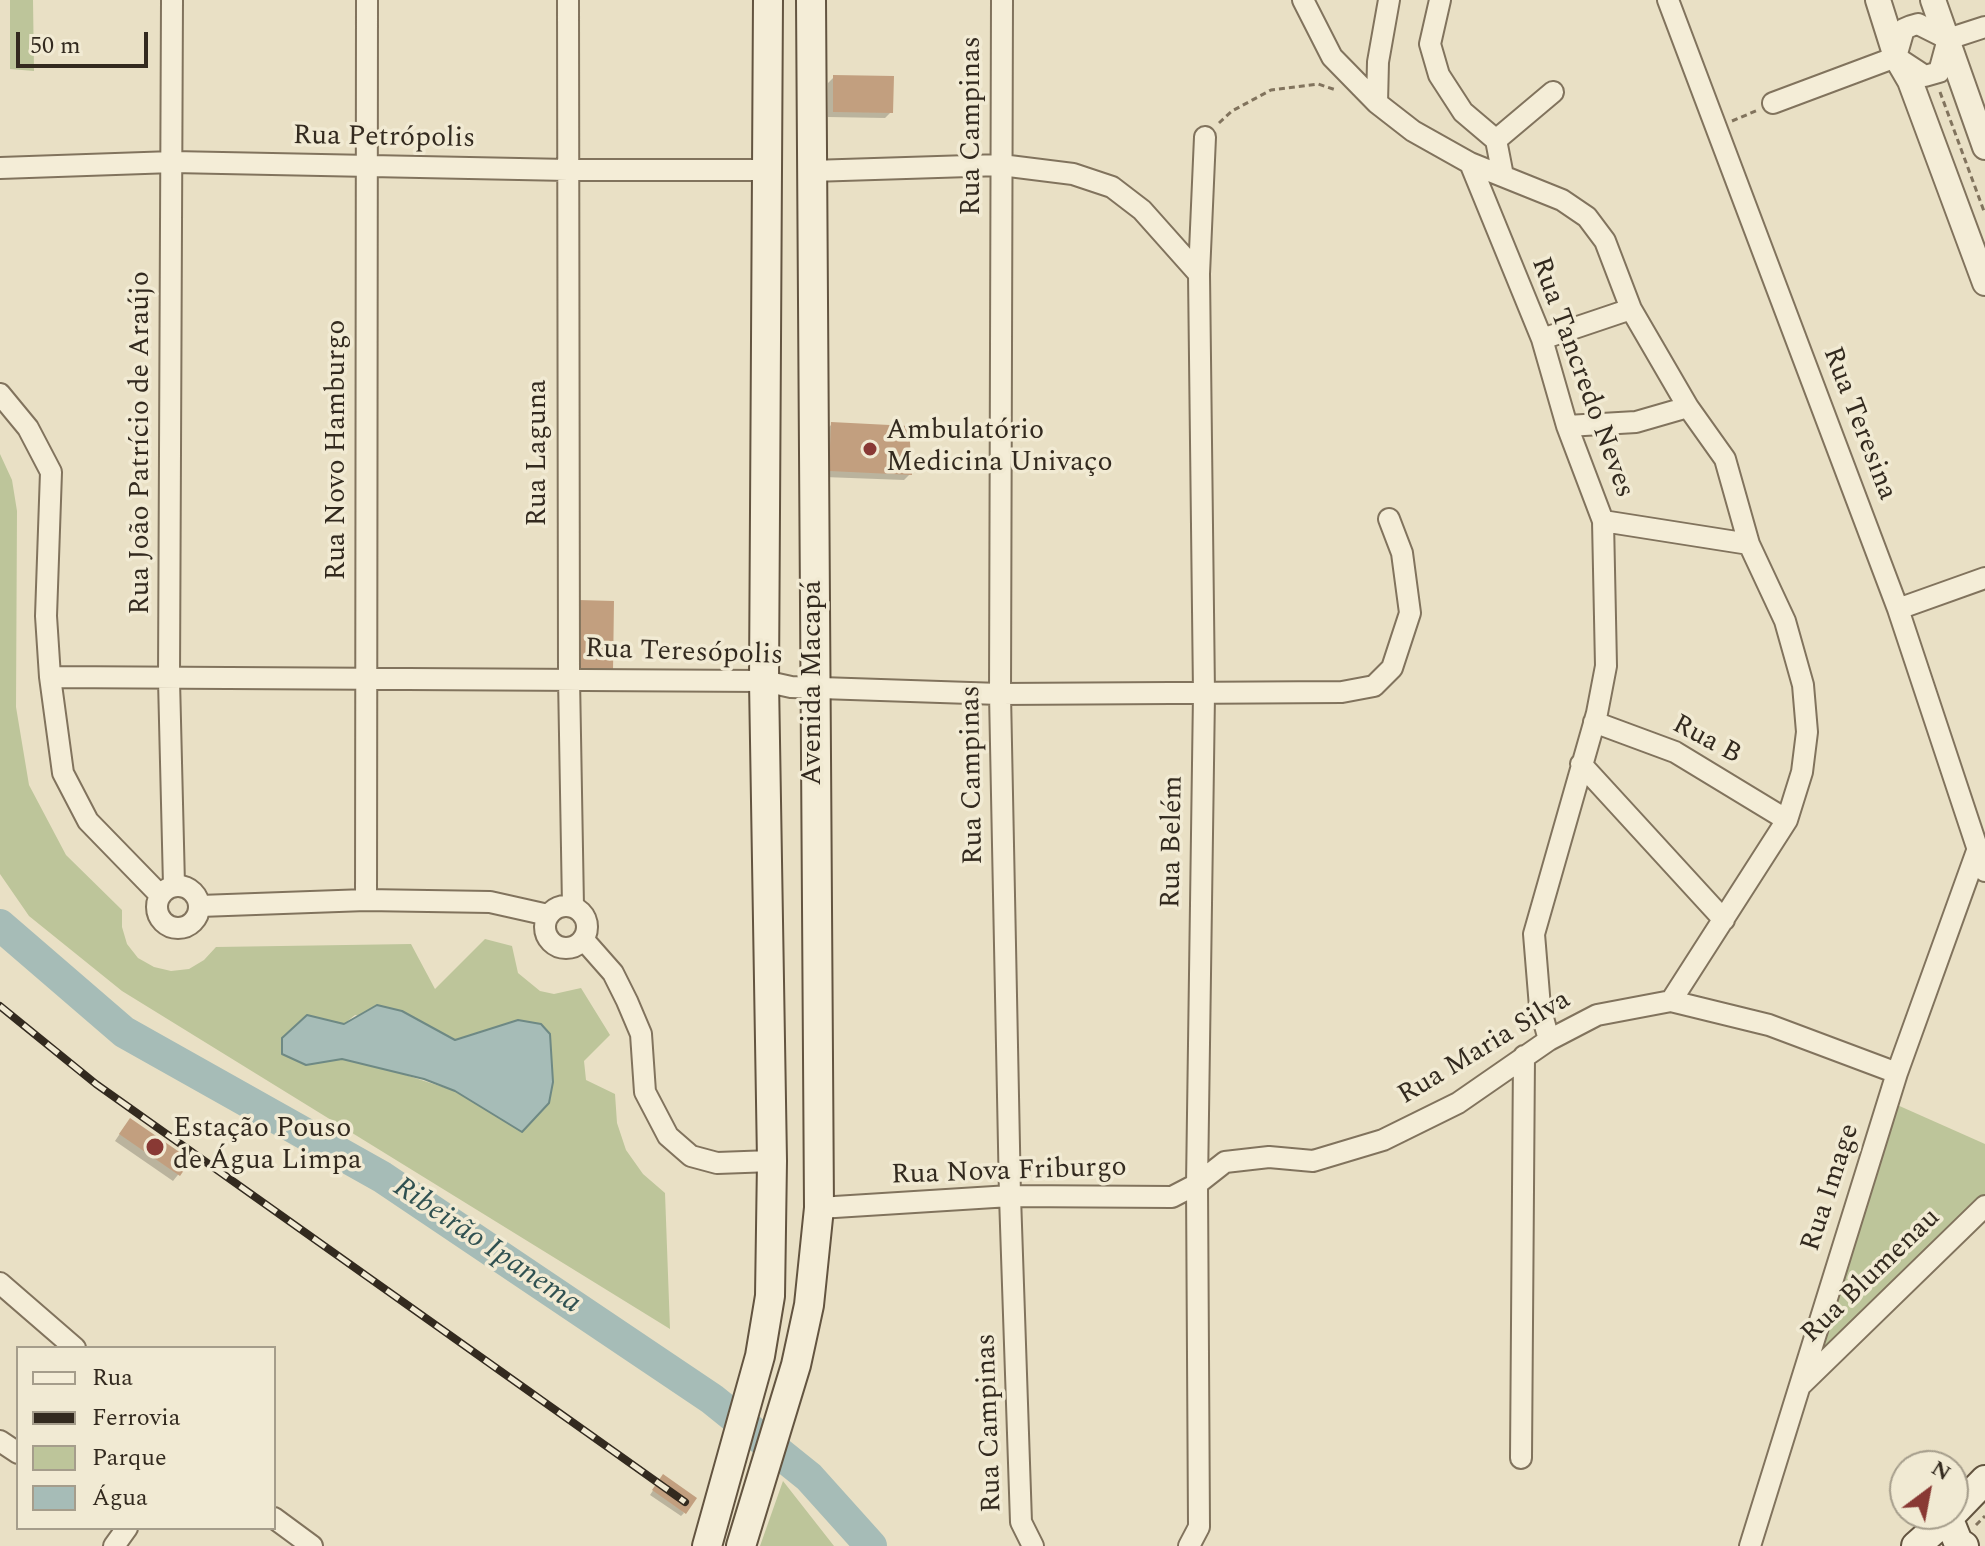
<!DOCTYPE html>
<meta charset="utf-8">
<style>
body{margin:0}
#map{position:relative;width:1985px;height:1546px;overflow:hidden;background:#e9e0c5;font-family:Spectral,serif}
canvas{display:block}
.legend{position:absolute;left:16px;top:1346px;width:260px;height:184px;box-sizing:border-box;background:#f1ead3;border:2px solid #a59d8b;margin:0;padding:10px 14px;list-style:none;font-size:24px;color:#332a1f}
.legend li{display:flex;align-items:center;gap:16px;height:40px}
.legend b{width:40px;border:2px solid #a59d8b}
.north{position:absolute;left:1889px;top:1450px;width:80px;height:80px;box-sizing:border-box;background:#f1ead3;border:2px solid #a59d8b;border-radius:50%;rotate:32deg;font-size:22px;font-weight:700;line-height:32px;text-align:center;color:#332a1f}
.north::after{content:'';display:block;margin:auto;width:28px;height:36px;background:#893934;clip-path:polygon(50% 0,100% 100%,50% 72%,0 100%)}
.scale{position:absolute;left:16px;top:32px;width:132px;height:36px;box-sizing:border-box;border:4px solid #332a1f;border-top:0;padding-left:10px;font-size:24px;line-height:28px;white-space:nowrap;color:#332a1f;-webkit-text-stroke:6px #f1ead3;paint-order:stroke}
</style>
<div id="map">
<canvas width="1985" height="1546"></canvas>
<ul class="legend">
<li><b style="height:10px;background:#f4edd7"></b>Rua</li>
<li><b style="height:10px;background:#332a1f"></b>Ferrovia</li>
<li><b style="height:22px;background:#bdc59a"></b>Parque</li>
<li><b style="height:22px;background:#a6bcb7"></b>Água</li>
</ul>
<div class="north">N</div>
<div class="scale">50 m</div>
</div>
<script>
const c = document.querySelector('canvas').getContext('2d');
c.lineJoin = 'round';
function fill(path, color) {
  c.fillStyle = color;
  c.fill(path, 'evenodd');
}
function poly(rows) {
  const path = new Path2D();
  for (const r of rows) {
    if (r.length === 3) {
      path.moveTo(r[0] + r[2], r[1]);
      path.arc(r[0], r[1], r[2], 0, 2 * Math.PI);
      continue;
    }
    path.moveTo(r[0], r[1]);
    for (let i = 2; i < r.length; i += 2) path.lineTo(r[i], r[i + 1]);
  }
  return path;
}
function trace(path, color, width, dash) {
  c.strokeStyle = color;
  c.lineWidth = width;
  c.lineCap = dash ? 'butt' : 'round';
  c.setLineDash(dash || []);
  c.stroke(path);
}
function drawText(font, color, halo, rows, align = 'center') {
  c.font = font + ' Spectral,serif';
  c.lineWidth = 7;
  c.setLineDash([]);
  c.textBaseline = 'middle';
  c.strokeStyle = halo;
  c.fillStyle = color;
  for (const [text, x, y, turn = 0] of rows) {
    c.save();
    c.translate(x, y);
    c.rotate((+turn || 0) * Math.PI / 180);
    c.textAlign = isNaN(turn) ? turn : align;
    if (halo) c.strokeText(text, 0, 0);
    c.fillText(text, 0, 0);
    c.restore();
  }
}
fill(poly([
 [10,0,33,0,34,71,10,69],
 [0,454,12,480,17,511,16,707,29,785,66,855,122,910,122,927,127,944,138,958,154,967,171,971,189,969,204,960,216,947,411,944,435,989,485,939,512,946,518,973,540,991,554,994,581,988,610,1035,584,1061,586,1080,615,1094,617,1123,626,1150,643,1174,665,1193,670,1329,122,991,29,916,0,874],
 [307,1015,344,1024,355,1015,432,1030,455,1040,484,1032,550,1034,551,1058,522,1132,455,1091,372,1064,342,1059],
 [1895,1104,1985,1144,1985,1201,1807,1374],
 [783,1481,834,1546,760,1546]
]), '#bdc59a');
const water = poly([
 [377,1005,402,1011,455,1040,518,1020,541,1024,550,1034,553,1082,549,1103,522,1132,455,1091,424,1079,342,1059,306,1065,282,1054,282,1038,307,1015,344,1024,377,1005]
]);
fill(water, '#a6bcb7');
trace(water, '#6e8984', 2);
fill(poly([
 [834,77,891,112,885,118,828,117,828,83],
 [832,424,910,474,904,480,824,477,826,430],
 [125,1126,189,1161,173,1181,115,1141],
 [660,1480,684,1513,681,1516,650,1495]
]), '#0003');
trace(poly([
 [0,925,124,1032,382,1177,712,1399,809,1477,871,1546]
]), '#a6bcb7', 32);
fill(poly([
 [833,75,894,76,893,113,833,112],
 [831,422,909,426,912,475,829,471],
 [578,600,614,601,613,671,577,671],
 [130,1118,191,1160,180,1176,119,1134],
 [663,1474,697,1498,686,1514,652,1490]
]), '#c29f7f');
const minor = poly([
 [172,0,169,680,174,885],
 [568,0,569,678,573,906],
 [1002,0,1000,694,1010,1196,1021,1522,1033,1546],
 [1303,0,1332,57,1377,103,1413,131,1470,163,1542,339,1567,426,1603,521,1606,666,1597,713,1534,934,1540,1007,1549,1040],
 [1440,0,1430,44,1439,75,1463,112,1496,140,1503,176],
 [1668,0,1898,609,1985,871],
 [1948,39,1985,27],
 [1896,57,1925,76,1939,72,1948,39],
 [1896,57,1904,29,1911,26,1918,24,1948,39],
 [1377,103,1378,62,1389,0],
 [1773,103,1896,57],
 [1496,140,1553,92],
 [1470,163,1562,200,1587,217,1605,241,1631,309,1688,407,1725,459,1749,544,1785,621,1803,685,1807,732,1802,772,1787,820,1671,1001],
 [0,168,173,162,568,170,768,170],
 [811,171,1001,165,1073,174,1112,187,1142,210,1199,274],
 [1542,339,1631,309],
 [0,394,28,428,51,472,46,616,50,677,63,773,88,821,160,895],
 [1567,426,1636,422,1688,407],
 [1603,521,1749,544],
 [1898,609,1985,578],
 [50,677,764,681,791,687,1000,694,1342,692,1374,686,1392,668,1410,613,1402,553,1389,519],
 [1594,722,1675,752,1787,820],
 [1581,764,1724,920],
 [178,907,21],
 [366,900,367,0],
 [566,927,21],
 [200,906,366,900,490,902,548,915],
 [583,939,613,973,627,1001,641,1034,645,1092,668,1136,691,1156,717,1163,772,1161],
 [819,1208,1010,1196,1172,1197,1197,1184,1225,1162,1269,1157,1313,1161,1383,1140,1458,1103,1549,1040,1597,1015,1671,1001,1769,1025,1897,1073],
 [0,1283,75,1348],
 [1801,1385,1985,1206],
 [0,1441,18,1453],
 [1521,1458,1524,1056],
 [274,1518,312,1546],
 [114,1546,127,1528],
 [1189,1546,1199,1527,1197,1184,1204,694,1199,274,1205,137],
 [1750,1546,1897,1073,1977,851]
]);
const tertiary = poly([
 [1878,0,1896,57,1910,81,1985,283],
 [1933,0,1985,147]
]);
const secondary = poly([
 [1953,1513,1985,1480],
 [1948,1517,1958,1542,1964,1546],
 [707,1546,760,1356,770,1296,772,1161,764,681,768,0],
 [741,1546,796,1365,809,1305,819,1208,811,0],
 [1916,1546,1952,1514]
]);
trace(minor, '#81735d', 24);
trace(tertiary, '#81735d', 28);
trace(secondary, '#635440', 32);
trace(poly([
 [1940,92,1985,214],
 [1732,121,1758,110],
 [1219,123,1232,111,1271,90,1318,84,1336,90],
 [1976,1525,1985,1516]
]), '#81735d', 3, [6, 4]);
trace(minor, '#f4edd7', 20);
trace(tertiary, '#f4edd7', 24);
trace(secondary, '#f4edd7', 28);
const rail = poly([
 [0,1006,96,1084,685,1502]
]);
trace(rail, '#332a1f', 8);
trace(rail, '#f1ead3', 5, [15]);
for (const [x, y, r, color] of [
 [870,449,8,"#893934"],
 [155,1147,10,"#893934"]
]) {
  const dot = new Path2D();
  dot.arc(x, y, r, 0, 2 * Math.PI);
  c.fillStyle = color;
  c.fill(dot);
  trace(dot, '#f1ead3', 3);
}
drawText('28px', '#332a1f', '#f1ead3', [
 ["Rua Campinas",974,126,-90],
 ["Rua Petrópolis",384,139,1],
 ["Rua Tancredo Neves",1581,378,70],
 ["Rua Teresina",1858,424,69],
 ["Rua João Patrício de Araújo",143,443,-90],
 ["Rua Novo Hamburgo",339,450,-90],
 ["Rua Laguna",540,453,-90],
 ["Rua Teresópolis",684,654,2],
 ["Avenida Macapá",815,683,-90],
 ["Rua B",1706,741,28],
 ["Rua Campinas",974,775,-91],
 ["Rua Belém",1174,842,-89],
 ["Rua Maria Silva",1485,1049,-31],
 ["Rua Nova Friburgo",1009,1173,-2],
 ["Rua Image",1832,1188,-72],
 ["Rua Blumenau",1872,1277,-44],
 ["Rua Campinas",991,1423,-92]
]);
drawText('28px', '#332a1f', '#f1ead3', [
 ["Ambulatório",886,433],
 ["Medicina Univaço",886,465],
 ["Estação Pouso",173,1131],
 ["de Água Limpa",173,1163]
], 'left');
drawText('italic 30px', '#305151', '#f1ead3', [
 ["Ribeirão Ipanema",486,1247,34]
]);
</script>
